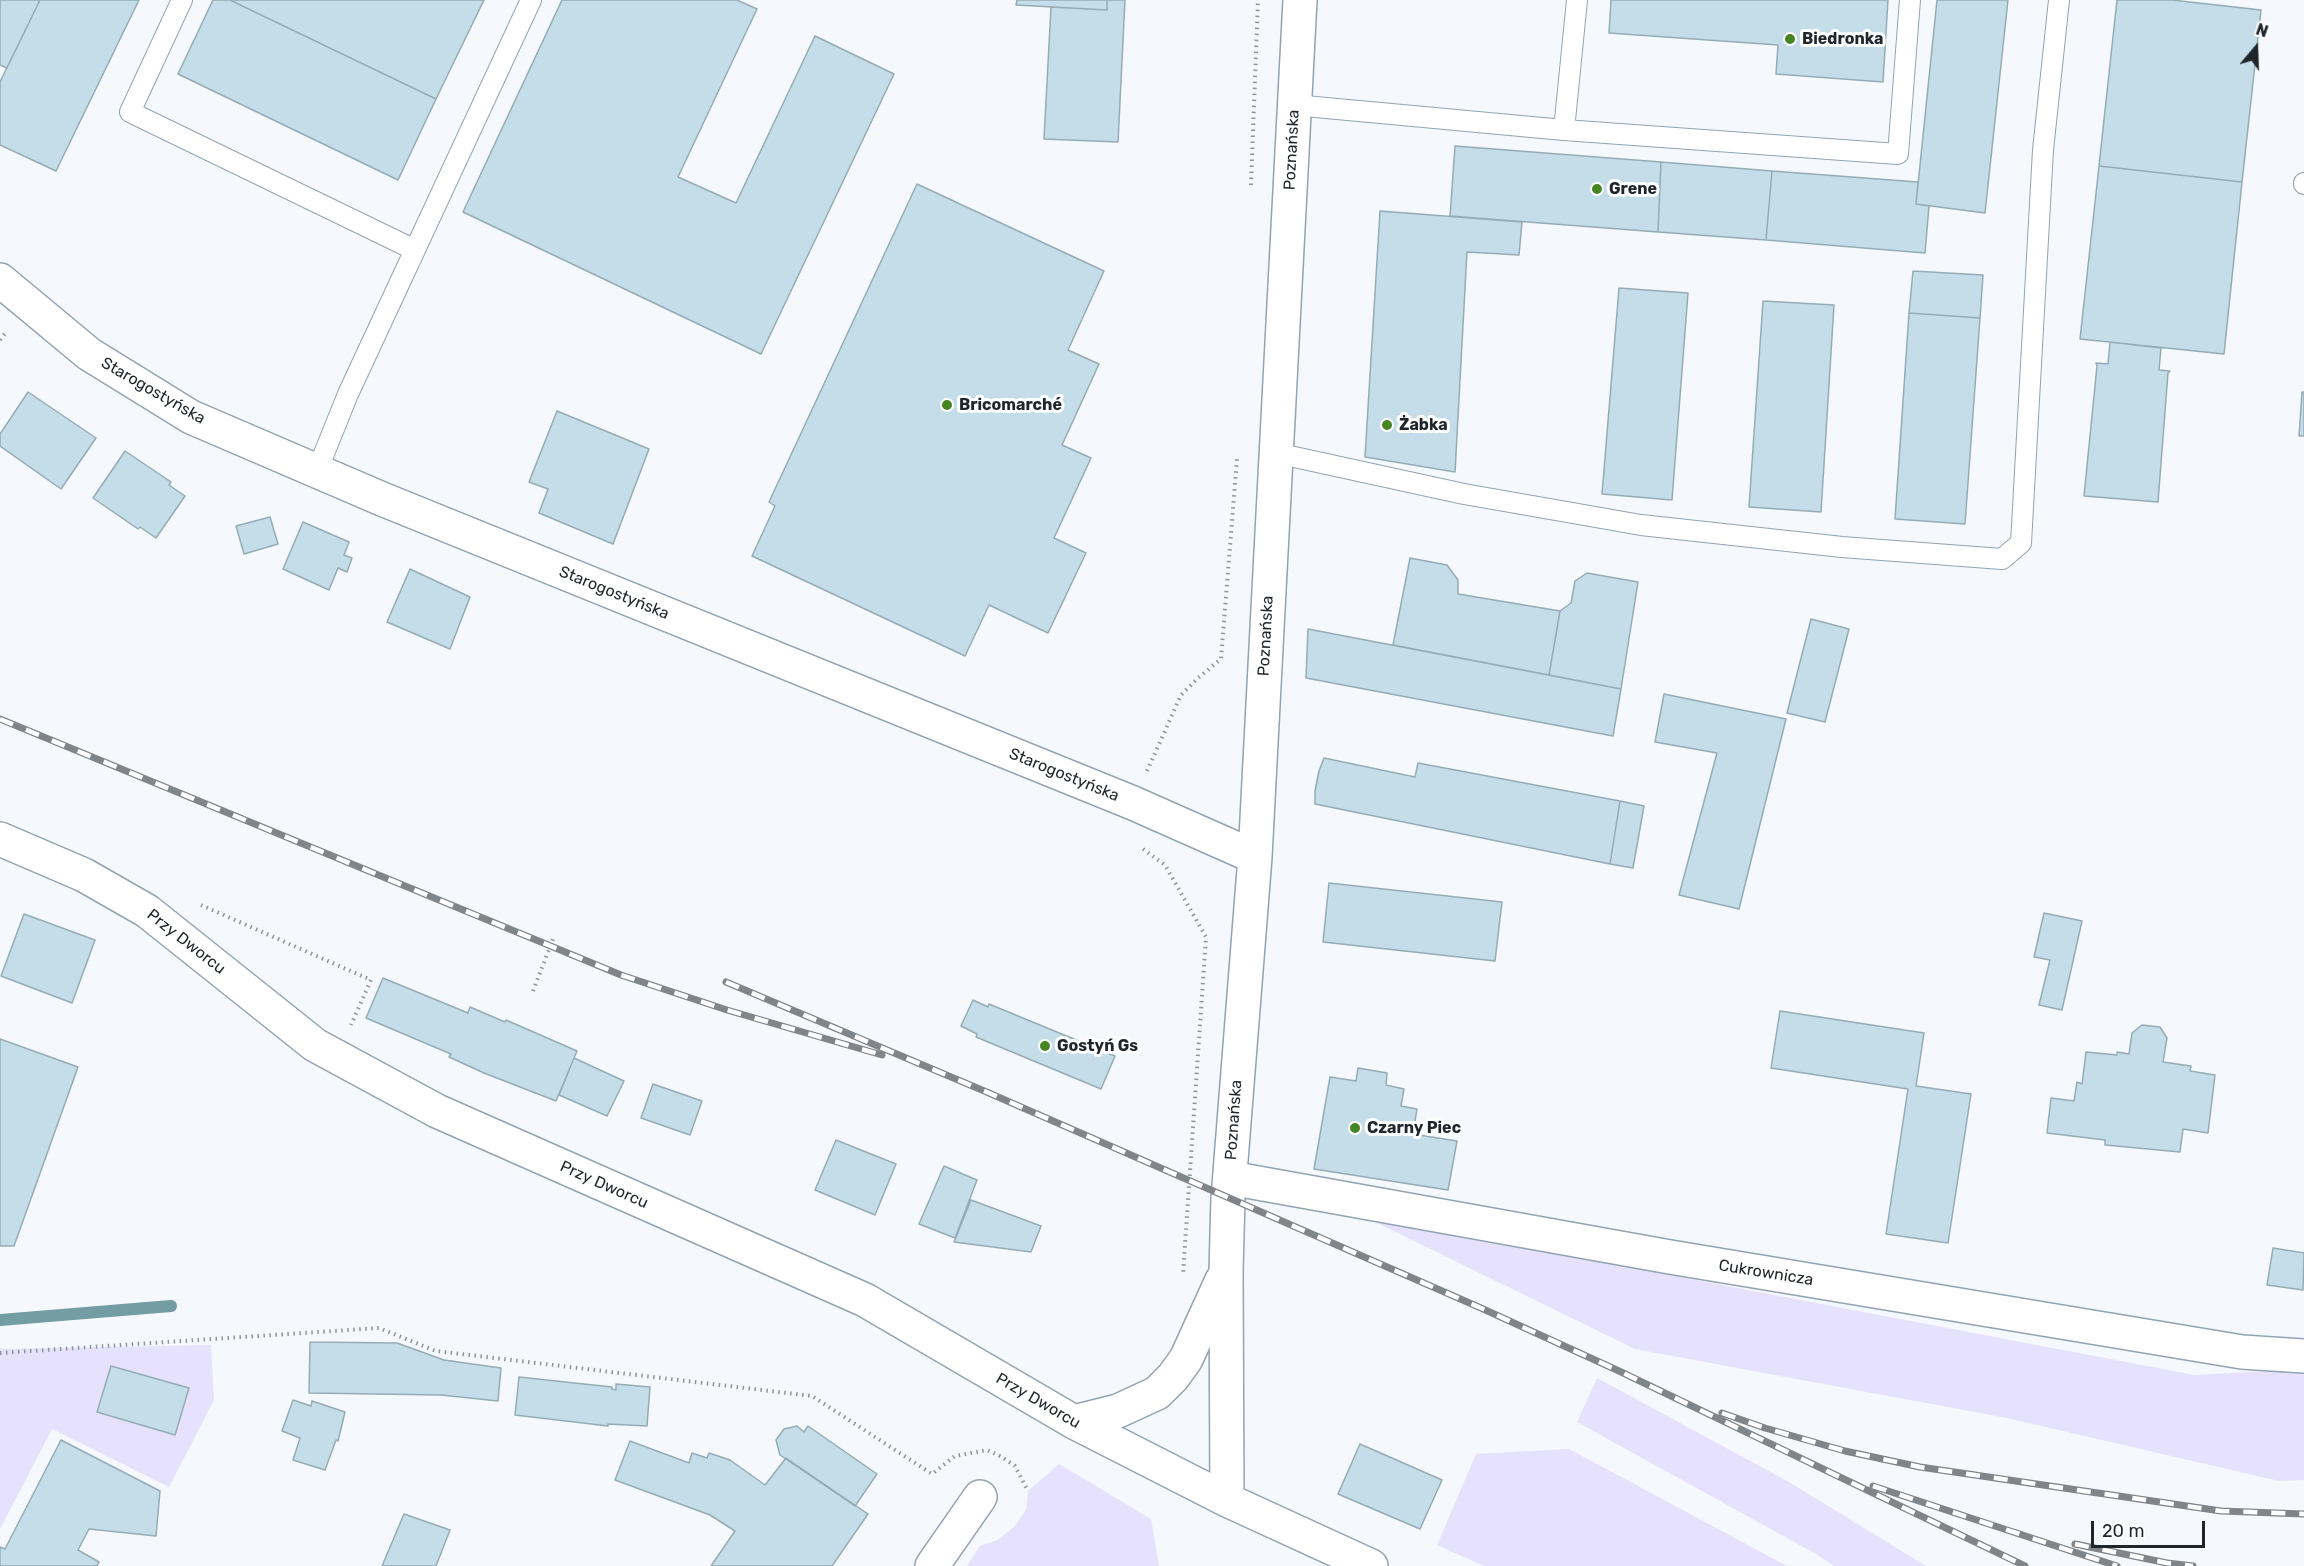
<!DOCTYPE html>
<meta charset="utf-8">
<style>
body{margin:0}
#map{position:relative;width:2304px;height:1566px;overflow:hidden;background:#f5f8fc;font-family:Rubik,sans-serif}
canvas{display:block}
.north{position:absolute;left:2226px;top:18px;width:60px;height:60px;-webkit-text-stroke:4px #fff;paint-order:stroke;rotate:19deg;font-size:16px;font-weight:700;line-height:24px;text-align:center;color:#1e252b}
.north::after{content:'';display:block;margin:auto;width:21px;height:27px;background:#1e252b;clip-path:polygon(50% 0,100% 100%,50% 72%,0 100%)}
.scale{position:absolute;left:2091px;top:1521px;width:114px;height:27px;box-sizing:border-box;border:3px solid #1e252b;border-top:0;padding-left:8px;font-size:18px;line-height:21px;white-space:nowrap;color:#1e252b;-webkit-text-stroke:4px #fff;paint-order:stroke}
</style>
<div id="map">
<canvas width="2304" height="1566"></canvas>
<div class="north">N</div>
<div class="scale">20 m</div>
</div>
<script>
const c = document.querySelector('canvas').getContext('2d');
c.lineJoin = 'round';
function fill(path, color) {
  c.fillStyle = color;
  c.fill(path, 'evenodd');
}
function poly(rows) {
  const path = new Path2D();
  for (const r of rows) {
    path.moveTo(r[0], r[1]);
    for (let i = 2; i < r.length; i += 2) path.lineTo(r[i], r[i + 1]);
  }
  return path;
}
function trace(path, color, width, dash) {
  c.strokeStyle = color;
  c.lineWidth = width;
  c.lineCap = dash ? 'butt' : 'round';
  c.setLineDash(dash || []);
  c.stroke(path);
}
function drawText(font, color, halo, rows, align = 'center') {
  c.font = font + ' Rubik,sans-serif';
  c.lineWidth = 6;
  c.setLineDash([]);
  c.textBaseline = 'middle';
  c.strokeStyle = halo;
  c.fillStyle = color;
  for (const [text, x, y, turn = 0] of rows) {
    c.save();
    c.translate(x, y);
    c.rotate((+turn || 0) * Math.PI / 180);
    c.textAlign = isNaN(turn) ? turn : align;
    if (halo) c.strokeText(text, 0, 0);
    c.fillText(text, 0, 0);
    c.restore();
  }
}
fill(poly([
 [1365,1217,2194,1375,2304,1369,2304,1480,2279,1481,2007,1418,1635,1349],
 [211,1345,214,1400,169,1487,52,1429,0,1529,0,1349],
 [1597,1378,1789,1482,1926,1566,1834,1566,1816,1554,1577,1422],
 [1569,1449,1787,1566,1484,1566,1437,1545,1476,1454],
 [1059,1464,1151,1519,1159,1566,967,1566,980,1546,998,1540,1015,1526,1026,1510,1028,1491]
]), '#e6e2fd');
trace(poly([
 [0,1320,171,1306]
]), '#739da3', 12);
const building = poly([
 [0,0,40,0,7,68,0,65,0,0],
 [40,0,139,0,56,171,0,145,0,82,40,0],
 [213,0,230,0,436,99,398,180,178,74,213,0],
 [230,0,484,0,436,99,230,0],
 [562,0,737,0,757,9,678,177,736,203,815,36,894,74,761,354,463,212,562,0],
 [1017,0,1107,0,1107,10,1016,5,1017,0],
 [1107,0,1125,0,1118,142,1044,139,1051,7,1107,10,1107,0],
 [1611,0,1888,0,1883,82,1776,74,1778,45,1609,33,1611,0],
 [1937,0,2008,0,1985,213,1916,204,1937,0],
 [2117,0,2172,0,2261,10,2242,182,2099,166,2117,0],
 [1455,146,1661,162,1658,232,1450,216,1455,146],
 [1661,162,1772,171,1766,240,1658,232,1661,162],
 [2099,166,2242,182,2224,354,2080,339,2099,166],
 [1772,171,1918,182,1916,204,1929,206,1925,253,1766,240,1772,171],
 [917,184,1104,271,1068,350,1099,364,1062,445,1091,458,1054,538,1086,553,1048,633,989,605,965,656,752,556,775,506,769,502,917,184],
 [1380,211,1522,222,1519,255,1467,252,1455,472,1365,457,1380,211],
 [1913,271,1983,275,1980,318,1909,313,1913,271],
 [1619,288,1688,293,1672,500,1602,494,1619,288],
 [1763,301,1834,305,1821,512,1749,507,1763,301],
 [1909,313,1980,318,1965,524,1895,519,1909,313],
 [2110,342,2161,348,2159,370,2170,371,2168,373,2158,502,2084,496,2097,366,2096,363,2108,364,2110,342],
 [28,392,96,438,61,489,0,446,0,434,28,392],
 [2302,392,2304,392,2304,436,2299,436,2302,392],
 [557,411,649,449,613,544,539,513,548,489,529,482,557,411],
 [125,451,171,482,169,485,185,496,156,538,140,527,138,529,93,498,125,451],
 [270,517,278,544,244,554,236,526,270,517],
 [303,522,349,542,344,555,352,558,347,572,338,568,329,590,283,569,303,522],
 [1410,558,1447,565,1458,580,1458,594,1560,611,1549,675,1393,645,1410,558],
 [410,569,470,597,450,649,387,622,410,569],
 [1587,573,1638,582,1621,689,1549,675,1560,611,1571,603,1575,581,1587,573],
 [1811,619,1849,629,1825,722,1787,713,1811,619],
 [1308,629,1621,689,1613,736,1306,678,1308,629],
 [1664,694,1786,719,1739,909,1679,895,1717,753,1655,742,1664,694],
 [1324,758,1415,777,1418,763,1620,801,1610,864,1315,804,1315,791,1319,771,1324,758],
 [1620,801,1644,806,1633,868,1610,864,1620,801],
 [1329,883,1502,902,1495,961,1323,942,1329,883],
 [2044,913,2082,921,2062,1010,2039,1005,2050,960,2034,957,2044,913],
 [24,914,95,940,72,1003,1,976,24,914],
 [383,978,468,1013,470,1007,505,1022,506,1020,577,1051,556,1101,484,1073,449,1057,451,1054,366,1018,383,978],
 [973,1000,988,1007,989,1004,1115,1056,1101,1089,976,1037,977,1034,961,1026,973,1000],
 [1780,1011,1924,1033,1916,1086,1971,1094,1948,1243,1886,1234,1908,1089,1771,1068,1780,1011],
 [2142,1025,2160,1027,2167,1038,2163,1062,2191,1066,2190,1071,2215,1075,2208,1133,2183,1129,2180,1152,2105,1145,2105,1140,2047,1133,2051,1098,2074,1101,2077,1082,2082,1084,2086,1052,2117,1055,2117,1052,2129,1054,2132,1033,2142,1025],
 [0,1039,78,1067,14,1246,0,1246,0,1039],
 [574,1058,624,1081,607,1116,559,1095,574,1058],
 [1358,1068,1387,1073,1386,1085,1404,1089,1401,1106,1417,1109,1413,1134,1457,1141,1448,1190,1314,1169,1330,1077,1356,1081,1358,1068],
 [653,1084,702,1101,690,1135,641,1118,653,1084],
 [836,1140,896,1164,875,1215,815,1190,836,1140],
 [944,1166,977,1180,955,1238,919,1224,944,1166],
 [971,1200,1041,1226,1031,1252,954,1242,971,1200],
 [2273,1248,2304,1253,2303,1290,2267,1285,2273,1248],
 [310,1342,397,1343,444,1360,501,1368,498,1401,441,1395,309,1393,310,1342],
 [111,1366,189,1388,175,1435,97,1412,111,1366],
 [519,1377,612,1387,612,1389,616,1390,616,1384,650,1387,647,1426,608,1424,608,1426,515,1415,519,1377],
 [293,1400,311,1406,312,1401,345,1412,338,1441,336,1440,325,1470,293,1460,300,1438,282,1431,293,1400],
 [797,1426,804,1432,808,1426,877,1474,855,1506,780,1455,776,1440,784,1429,797,1426],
 [61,1440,160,1491,156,1536,89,1529,78,1550,99,1562,97,1566,0,1566,0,1547,5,1549,61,1440],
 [630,1441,689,1463,692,1453,707,1458,709,1453,730,1460,765,1485,786,1458,868,1514,832,1566,711,1566,735,1531,710,1515,615,1480,630,1441],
 [1360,1444,1442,1480,1420,1529,1338,1494,1360,1444],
 [404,1514,450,1530,436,1566,382,1566,404,1514]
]);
fill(building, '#c5dde8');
trace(building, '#95acb6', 1.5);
const service = poly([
 [182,0,130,112,415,250],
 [1294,105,1564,130,1577,0],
 [1564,130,1898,154,1910,0],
 [2304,184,2304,183],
 [1276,453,1464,494,1641,525,1842,547,2002,559,2021,543,2043,150,2059,0],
 [317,471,348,394,531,0]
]);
const minor = poly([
 [1230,1178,1670,1257,2242,1352,2304,1356],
 [932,1566,980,1497]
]);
const tertiary = poly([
 [0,280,89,354,191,417,382,499,1133,803,1255,857],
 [0,839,84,875,147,911,315,1045,437,1111,865,1300,1074,1422,1227,1500,1371,1566],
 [1074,1422,1118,1411,1157,1393,1173,1377,1186,1359,1222,1280],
 [1227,1500,1226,1271,1228,1198,1255,857,1300,0]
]);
trace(service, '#93a3b3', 22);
trace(minor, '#93a3b3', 36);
trace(tertiary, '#93a3b3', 36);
trace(poly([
 [1251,185,1258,0],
 [0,340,7,331],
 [1147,771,1181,695,1198,678,1221,659,1237,459],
 [1143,849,1165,865,1206,937,1183,1274],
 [201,905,371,980,351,1025],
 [533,991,553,939],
 [0,1353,379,1328,436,1351,812,1396,932,1474,955,1456,987,1450,1002,1457,1015,1466,1028,1491]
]), '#8f9499', 4, [1.5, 4.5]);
trace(service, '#fff', 20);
trace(minor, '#fff', 33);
trace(tertiary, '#fff', 33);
const rail = poly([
 [0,719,621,975,727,1010,882,1055],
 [726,982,989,1093,1481,1308,1619,1371,2025,1566],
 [1722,1413,1765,1428,1845,1451,1920,1467,2221,1511,2304,1514],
 [1873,1486,2117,1566],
 [2075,1544,2167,1563,2193,1566]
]);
trace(rail, '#80858a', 7);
trace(rail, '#fff', 4.5, [14]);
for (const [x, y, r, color] of [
 [1790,39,6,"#478422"],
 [1597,189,6,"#478422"],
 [947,405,6,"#478422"],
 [1387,425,6,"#478422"],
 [1045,1046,6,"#478422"],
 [1355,1128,6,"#478422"]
]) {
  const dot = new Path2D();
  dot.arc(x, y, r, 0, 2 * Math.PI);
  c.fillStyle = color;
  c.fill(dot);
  trace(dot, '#fff', 2);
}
drawText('bold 16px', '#1e252b', '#fff', [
 ["Biedronka",1802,39],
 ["Grene",1609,189],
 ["Bricomarché",959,405],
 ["Żabka",1399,425],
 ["Gostyń Gs",1057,1046],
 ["Czarny Piec",1367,1128]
], 'left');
drawText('16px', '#1e252b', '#fff', [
 ["Poznańska",1292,150,-87],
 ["Starogostyńska",153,391,30],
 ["Starogostyńska",614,593,22],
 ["Poznańska",1266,636,-87],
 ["Starogostyńska",1064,775,22],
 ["Przy Dworcu",186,942,38],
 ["Poznańska",1234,1120,-86],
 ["Przy Dworcu",604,1185,24],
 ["Cukrownicza",1766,1273,9],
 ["Przy Dworcu",1038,1401,30]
]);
</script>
